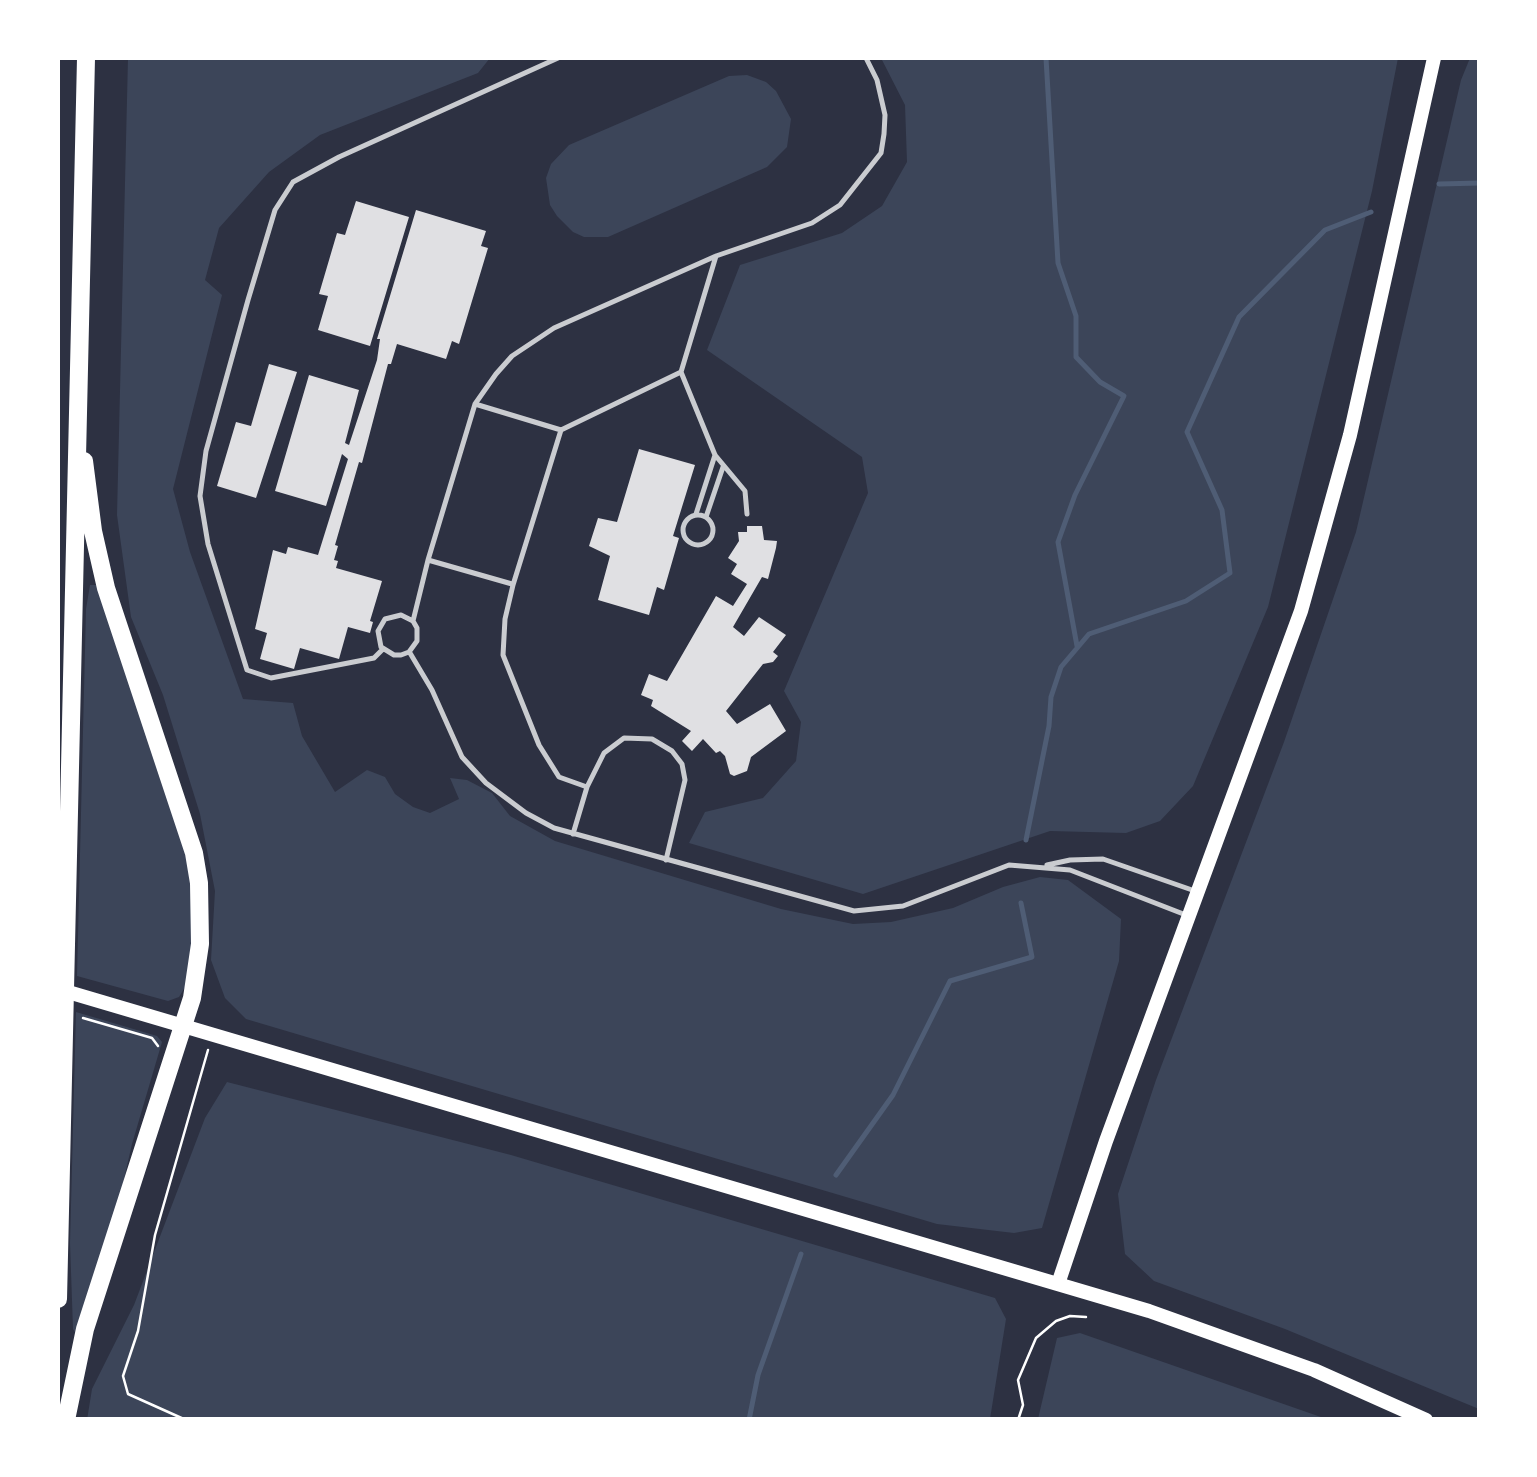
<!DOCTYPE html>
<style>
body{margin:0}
#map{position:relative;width:1537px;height:1477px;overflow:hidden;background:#2d3142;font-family:Inter,sans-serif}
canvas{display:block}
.frame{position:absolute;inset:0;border:60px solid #fff;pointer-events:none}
</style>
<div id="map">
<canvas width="1537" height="1477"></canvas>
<div class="frame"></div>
</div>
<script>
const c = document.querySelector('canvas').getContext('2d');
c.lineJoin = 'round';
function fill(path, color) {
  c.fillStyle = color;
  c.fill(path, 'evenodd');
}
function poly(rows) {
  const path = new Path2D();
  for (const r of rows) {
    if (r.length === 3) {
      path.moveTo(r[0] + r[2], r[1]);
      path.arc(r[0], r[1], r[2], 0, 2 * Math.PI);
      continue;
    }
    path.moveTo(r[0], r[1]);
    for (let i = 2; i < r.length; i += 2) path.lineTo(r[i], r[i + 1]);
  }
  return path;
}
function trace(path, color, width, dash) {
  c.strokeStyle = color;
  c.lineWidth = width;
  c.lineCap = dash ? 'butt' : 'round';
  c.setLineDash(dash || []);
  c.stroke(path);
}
fill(poly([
 [128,58,490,58,478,73,320,135,269,172,219,228,205,280,222,295,173,489,190,552,243,699,293,703,302,736,335,792,367,770,385,777,395,794,413,807,430,813,459,799,450,778,467,780,492,793,510,816,555,841,781,909,853,924,891,922,953,908,1003,887,1040,877,1068,880,1121,919,1119,961,1042,1228,1014,1233,937,1224,246,1019,225,998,211,960,215,891,200,814,163,695,131,617,117,515],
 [881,58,1398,58,1372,191,1268,607,1193,786,1160,821,1126,833,1050,831,863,894,689,843,705,812,763,798,796,761,801,722,784,691,868,493,862,457,707,350,740,265,842,233,882,206,907,162,905,105],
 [1470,58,1480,58,1479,1409,1285,1329,1154,1281,1125,1254,1118,1194,1156,1080,1284,742,1356,532,1461,80],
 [747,75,766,82,776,91,791,119,787,147,767,167,608,237,584,237,573,232,557,216,550,205,546,178,551,164,569,145,729,76],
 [90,585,98,585,182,824,194,909,188,982,179,997,168,1001,77,976,86,609],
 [76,1012,157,1036,162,1042,132,1144,121,1192,76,1334,73,1329,70,1243],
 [227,1082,511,1155,995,1298,1006,1319,990,1419,87,1420,92,1389,134,1305,205,1118],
 [1080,1333,1318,1416,1327,1419,1038,1419,1057,1338]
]), '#3c4559');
trace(poly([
 [1046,58,1058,263,1076,316,1076,357,1100,382,1124,396,1075,495,1058,542,1077,646],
 [1439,184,1480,183],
 [1026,840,1049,726,1051,697,1061,667,1089,634,1186,601,1230,573,1222,510,1187,432,1239,317,1325,230,1371,212],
 [836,1175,893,1095,950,981,1032,957,1021,903],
 [749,1420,758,1375,801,1254]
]), '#4f5d75', 5);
fill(poly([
 [356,201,409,217,370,346,318,330,328,296,319,294,337,233,345,235],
 [416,210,486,231,481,246,488,248,459,344,452,341,446,359,397,344,391,364,388,364,362,463,359,462,335,545,338,546,334,560,338,561,336,568,382,581,370,621,373,622,370,633,348,627,339,659,300,648,294,669,260,659,267,633,255,629,273,550,286,554,288,547,318,555,348,459,342,454,326,506,275,491,309,375,359,390,345,443,349,445,377,360,380,339,377,339],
 [269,364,297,372,256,498,217,486,236,422,251,426],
 [639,449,695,465,673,536,679,538,664,590,657,587,649,615,598,600,610,556,589,546,598,518,617,522],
 [747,526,762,526,764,540,777,541,776,548,768,579,762,577,733,627,744,636,759,617,786,635,773,652,778,656,773,662,763,664,726,711,737,724,770,704,786,731,751,757,747,771,734,776,730,774,725,756,720,751,716,753,703,739,692,751,682,741,691,731,651,706,653,700,641,695,649,674,667,681,716,596,733,606,747,584,731,574,737,564,728,558,739,541,738,532,747,532]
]), '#e0e0e3');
trace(poly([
 [83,1018,152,1038,158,1046],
 [186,1420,128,1394,123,1376,138,1331,155,1235,208,1050],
 [1018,1420,1023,1405,1018,1380,1036,1338,1056,1321,1070,1316,1086,1317]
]), '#fff', 2.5);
trace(poly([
 [681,372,715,455,745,491,747,514],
 [475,404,561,430,681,372,716,256],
 [561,430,513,585,505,619,503,655,539,745,559,777,587,787],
 [696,514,715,455],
 [698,530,15],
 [706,517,723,467],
 [428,560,512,584],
 [413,621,401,615,385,619,378,631,381,647,394,655,401,655,409,652,417,641,417,628,413,621,428,560,475,404,496,374,512,356,554,328,716,256,812,223,840,205,881,153,884,134,885,115,877,80,866,58],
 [383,649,374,658,271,678,247,670,208,544,200,496,206,451,248,300,275,210,293,182,339,157,558,58],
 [410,653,432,690,462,757,486,783,526,813,554,828,854,911,903,906,1009,865,1070,870,1186,915],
 [573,834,587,787,604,753,624,738,652,739,672,751,682,764,685,780,666,860],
 [1047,865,1070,860,1103,859,1195,891]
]), '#caccd0', 5);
trace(poly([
 [58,989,1149,1311,1314,1370,1426,1420],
 [1058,1284,1106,1141,1301,611,1350,435,1434,58]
]), '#fff', 14);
trace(poly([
 [58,1299,86,58],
 [66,1420,85,1329,192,998,200,944,199,883,194,853,106,588,93,531,84,461]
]), '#fff', 18);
</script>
